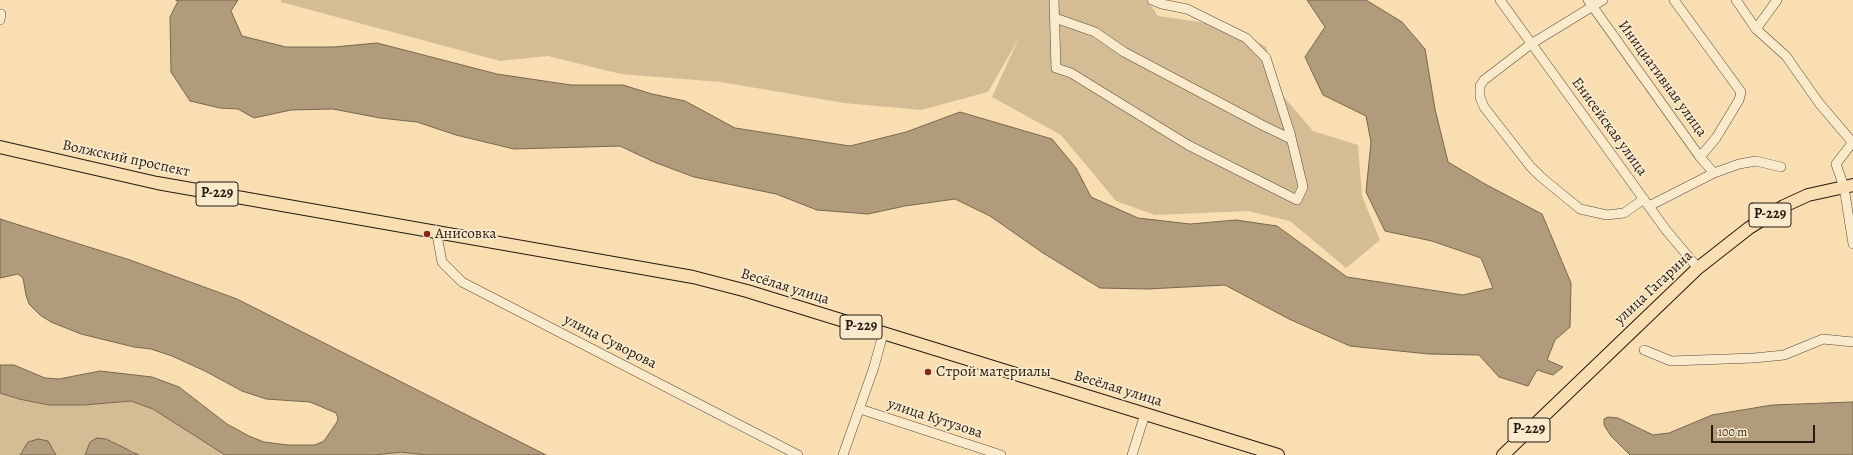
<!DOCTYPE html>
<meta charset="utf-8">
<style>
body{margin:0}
#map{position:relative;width:1853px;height:455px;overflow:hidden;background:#f8deb0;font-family:Alegreya,serif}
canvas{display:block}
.scale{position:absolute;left:1711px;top:425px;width:104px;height:18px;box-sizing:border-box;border:2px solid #231a12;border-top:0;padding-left:5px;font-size:12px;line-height:14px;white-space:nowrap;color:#231a12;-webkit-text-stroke:3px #faeacc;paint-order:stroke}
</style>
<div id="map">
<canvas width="1853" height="455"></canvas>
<div class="scale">100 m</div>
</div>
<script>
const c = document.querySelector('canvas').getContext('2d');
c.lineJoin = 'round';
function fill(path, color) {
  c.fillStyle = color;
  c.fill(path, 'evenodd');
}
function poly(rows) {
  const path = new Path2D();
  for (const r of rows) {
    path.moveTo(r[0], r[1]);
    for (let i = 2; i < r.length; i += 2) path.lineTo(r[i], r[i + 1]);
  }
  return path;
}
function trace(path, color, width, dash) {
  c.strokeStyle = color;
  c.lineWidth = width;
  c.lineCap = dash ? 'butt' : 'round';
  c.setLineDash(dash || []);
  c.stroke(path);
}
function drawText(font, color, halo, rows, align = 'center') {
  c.font = font + ' Alegreya,serif';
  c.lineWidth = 3.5;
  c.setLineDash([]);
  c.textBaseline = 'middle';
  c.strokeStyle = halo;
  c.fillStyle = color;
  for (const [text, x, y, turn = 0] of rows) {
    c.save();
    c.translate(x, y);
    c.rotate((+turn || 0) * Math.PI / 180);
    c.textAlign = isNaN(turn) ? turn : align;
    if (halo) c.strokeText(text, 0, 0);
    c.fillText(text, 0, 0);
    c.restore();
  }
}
fill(poly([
 [281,0,1147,0,1158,16,1234,27,1266,47,1279,91,1313,131,1358,145,1362,196,1380,240,1346,268,1290,221,1248,211,1155,215,1116,201,1061,135,992,97,1019,38,988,92,921,110,844,103,721,82,621,74,548,56,500,61,281,2],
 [0,393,19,399,49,405,84,405,131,401,153,409,225,455,139,455,132,450,90,442,85,455,56,455,54,450,21,451,20,455,0,455],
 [401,452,426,455,374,455,375,455]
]), '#d4bd95');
const water = poly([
 [176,0,238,0,231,11,242,36,286,47,334,47,377,43,497,74,571,85,623,85,652,94,685,101,735,128,850,146,906,132,960,112,1052,139,1076,168,1091,197,1138,218,1190,224,1236,220,1277,226,1347,277,1463,295,1493,288,1481,258,1432,241,1385,231,1366,192,1371,142,1366,116,1323,95,1305,57,1325,27,1307,0,1366,0,1402,22,1425,49,1435,109,1448,162,1485,184,1542,214,1571,283,1570,327,1555,340,1547,360,1563,367,1553,375,1537,370,1528,386,1499,377,1479,355,1429,354,1350,346,1289,319,1225,285,1147,289,1100,288,1043,253,990,216,955,199,905,206,868,214,817,210,776,194,694,177,654,162,620,146,514,149,456,135,417,122,380,118,333,109,291,110,254,118,238,109,220,108,190,101,171,72,170,17,178,1,176,0],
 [0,219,130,260,237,299,546,455,426,455,401,452,374,455,225,455,153,409,131,401,84,405,49,405,19,399,0,393,0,365,14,365,45,378,59,379,100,371,152,377,179,387,227,424,249,436,264,442,288,445,315,445,324,441,337,422,338,418,336,413,310,402,266,399,242,391,205,371,172,356,151,349,134,347,81,334,51,322,40,315,29,304,26,295,23,278,18,274,0,278,0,219],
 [1853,402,1853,455,1630,455,1611,436,1604,425,1604,419,1608,417,1618,418,1653,435,1669,433,1712,415,1772,405,1853,402],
 [97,438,106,439,139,455,85,455,90,442,97,438],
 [38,439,48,441,56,455,20,455,28,442,38,439]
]);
fill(water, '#b09b7a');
trace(water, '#786750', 1);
const minor = poly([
 [1054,0,1056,68,1071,73,1188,145,1297,200,1303,187,1290,133,1266,58,1246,38,1187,9,1162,4,1152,0],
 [1500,0,1666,230,1698,268],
 [1588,0,1700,157,1714,173],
 [1603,0,1531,44,1484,80,1480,86,1480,97,1484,107,1530,166,1541,177,1580,209,1607,215,1624,213,1644,199],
 [1674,0,1741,92,1739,100,1716,138,1700,157],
 [1736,0,1756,29,1786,56,1819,103,1853,143],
 [1055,18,1095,32,1124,52,1262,125,1291,139],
 [0,20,1,14],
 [1756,29,1777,0],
 [1853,142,1836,164,1844,187,1853,244],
 [1649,206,1714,173,1739,164,1756,161,1781,167],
 [436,230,442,262,462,282,798,455],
 [1644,350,1671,361,1754,358,1784,355,1823,339,1853,342],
 [860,409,1001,455],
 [843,455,874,367,883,334],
 [1132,455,1145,414]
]);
const major = poly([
 [0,147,157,183,693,277,747,291,1278,455],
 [1503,455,1698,268,1749,228,1784,206,1808,195,1853,185]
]);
trace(minor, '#584b3a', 10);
trace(major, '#231a12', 14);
trace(minor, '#faeacc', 9);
trace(major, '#f8deb0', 12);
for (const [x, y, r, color] of [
 [427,234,4,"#8f2418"],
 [928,372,4,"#8f2418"]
]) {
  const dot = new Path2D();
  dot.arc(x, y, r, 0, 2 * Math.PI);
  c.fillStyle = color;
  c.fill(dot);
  trace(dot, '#faeacc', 1.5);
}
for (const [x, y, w] of [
 [217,194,42],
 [1770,215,42],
 [861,327,42],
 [1529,430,42]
]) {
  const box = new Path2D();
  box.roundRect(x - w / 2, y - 12, w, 24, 3);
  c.fillStyle = '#faeacc';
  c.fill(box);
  trace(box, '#231a12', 1);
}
drawText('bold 14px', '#231a12', null, [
 ["Р-229",217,194],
 ["Р-229",1770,215],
 ["Р-229",861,327],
 ["Р-229",1529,430]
]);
drawText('15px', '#231a12', '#faeacc', [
 ["Инициативная улица",1662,79,54],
 ["Енисейская улица",1609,127,54],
 ["Волжский проспект",126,159,12],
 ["Весёлая улица",785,287,17],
 ["улица Гагарина",1654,288,-43],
 ["улица Суворова",610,342,27],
 ["Весёлая улица",1118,389,17],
 ["улица Кутузова",935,419,18]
]);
drawText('15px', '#231a12', '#faeacc', [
 ["Анисовка",435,234],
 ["Строй материалы",936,372]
], 'left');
</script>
